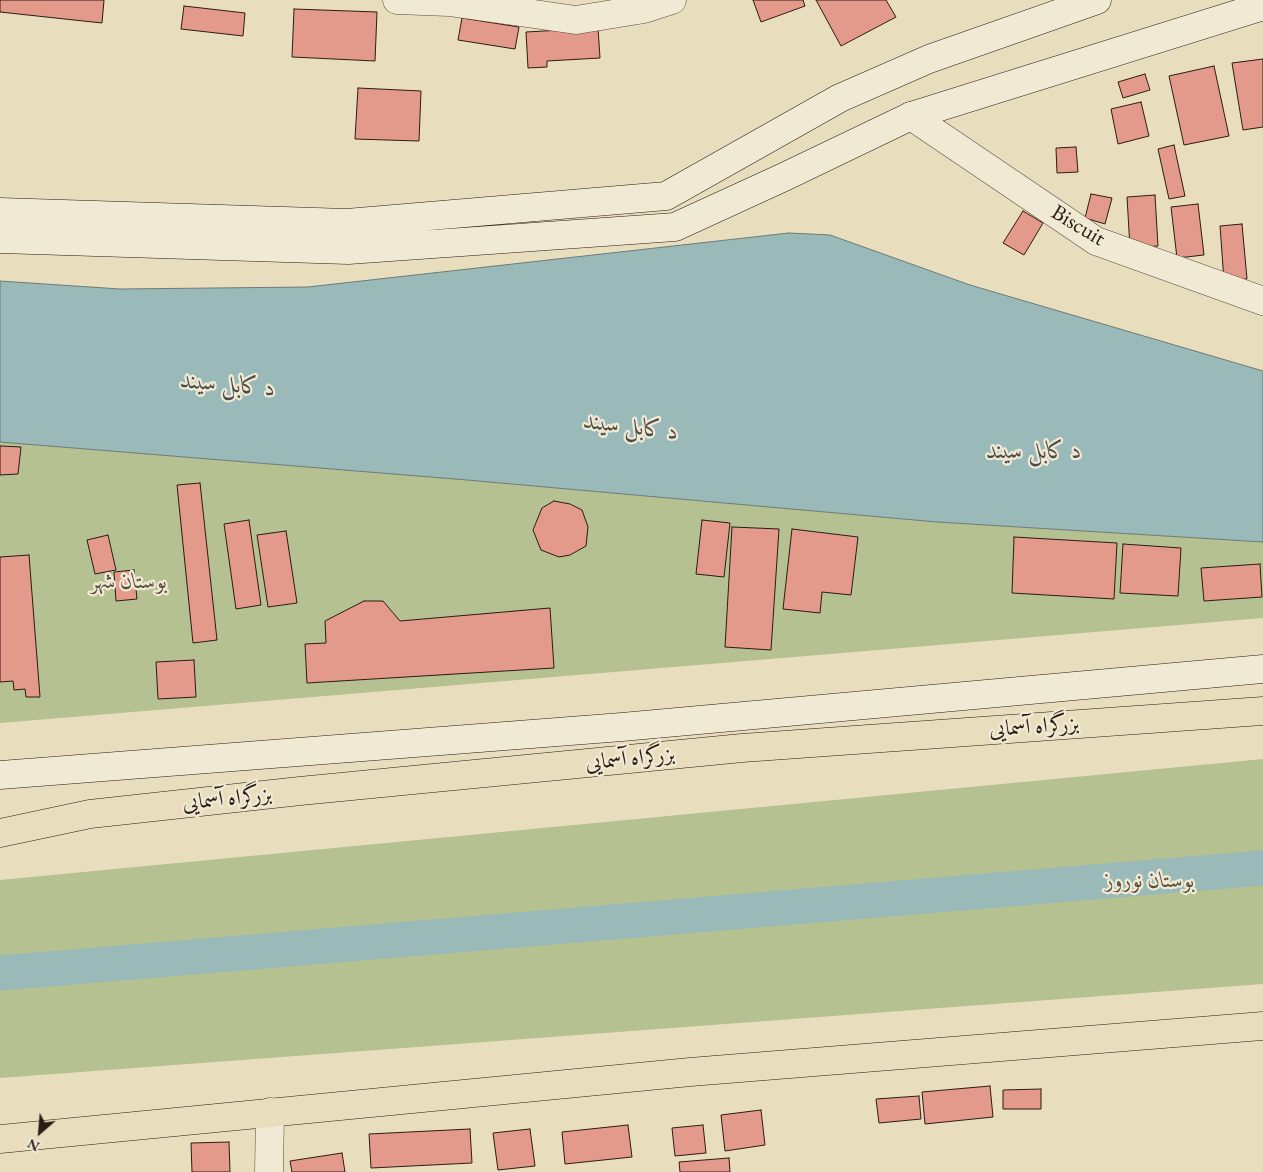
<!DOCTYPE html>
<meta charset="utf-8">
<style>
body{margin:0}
#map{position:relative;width:1263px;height:1172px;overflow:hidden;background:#e8ddbd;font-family:"EB Garamond",serif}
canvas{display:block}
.north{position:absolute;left:15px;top:1107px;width:50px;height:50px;-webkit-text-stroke:4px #f0e9d4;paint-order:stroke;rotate:207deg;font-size:14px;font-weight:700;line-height:20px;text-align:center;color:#2c1b15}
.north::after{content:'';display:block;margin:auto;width:18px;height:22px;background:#2c1b15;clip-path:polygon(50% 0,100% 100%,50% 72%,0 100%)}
</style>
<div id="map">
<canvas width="1263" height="1172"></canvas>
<div class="north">N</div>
</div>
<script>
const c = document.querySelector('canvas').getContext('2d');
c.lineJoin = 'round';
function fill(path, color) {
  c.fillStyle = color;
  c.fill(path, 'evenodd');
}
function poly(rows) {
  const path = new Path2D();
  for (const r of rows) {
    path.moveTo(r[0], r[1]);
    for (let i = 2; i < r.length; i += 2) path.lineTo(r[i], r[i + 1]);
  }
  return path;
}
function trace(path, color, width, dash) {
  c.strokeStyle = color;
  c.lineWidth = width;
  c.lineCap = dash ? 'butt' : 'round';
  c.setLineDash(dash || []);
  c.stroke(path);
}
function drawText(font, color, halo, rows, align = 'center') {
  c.font = font + ' "EB Garamond",Amiri,serif';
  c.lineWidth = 4.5;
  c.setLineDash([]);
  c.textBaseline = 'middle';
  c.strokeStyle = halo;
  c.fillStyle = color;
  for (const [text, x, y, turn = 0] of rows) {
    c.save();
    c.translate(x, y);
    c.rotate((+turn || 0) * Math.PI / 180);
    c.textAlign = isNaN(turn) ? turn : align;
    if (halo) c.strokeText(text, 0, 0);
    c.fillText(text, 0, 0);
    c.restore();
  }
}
fill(poly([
 [0,442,467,480,937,522,1263,542,1263,618,0,723],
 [1263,759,1263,984,0,1078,0,880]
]), '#b5c191');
const water = poly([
 [789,233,830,235,970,285,1263,371,1263,542,937,522,467,480,0,442,0,281,120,289,308,287,789,233]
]);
fill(water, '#99bab9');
trace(water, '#6d7a77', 1);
trace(poly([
 [0,973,1263,868]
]), '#99bab9', 35);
const building = poly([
 [0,0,104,0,102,23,0,12,0,0],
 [753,0,803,0,805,6,761,22,753,0],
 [816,0,886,0,896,17,841,46,816,0],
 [184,6,245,13,243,36,181,29,184,6],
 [294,9,377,12,375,61,292,57,294,9],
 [462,18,519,27,515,49,458,40,462,18],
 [598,28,600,58,547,61,547,67,528,68,526,32,598,28],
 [1263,59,1263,127,1243,130,1232,63,1263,59],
 [1214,66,1229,136,1184,145,1169,76,1214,66],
 [1145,74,1150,90,1123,98,1118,82,1145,74],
 [358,88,421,91,419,141,355,139,358,88],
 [1141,102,1149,136,1118,144,1111,109,1141,102],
 [1174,145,1185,196,1169,199,1158,149,1174,145],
 [1076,147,1078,172,1057,173,1056,148,1076,147],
 [1091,194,1112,198,1105,224,1085,218,1091,194],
 [1155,195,1158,246,1130,248,1127,197,1155,195],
 [1198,204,1204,255,1177,258,1171,207,1198,204],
 [1023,211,1043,223,1024,255,1003,243,1023,211],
 [1242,224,1247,279,1224,281,1220,226,1242,224],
 [0,446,21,447,18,474,0,475,0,446],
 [200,483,217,640,193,643,177,485,200,483],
 [554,501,570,504,582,510,588,527,586,546,570,555,559,557,541,550,533,530,542,508,554,501],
 [249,520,261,605,236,609,224,524,249,520],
 [702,520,730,523,724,577,696,574,702,520],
 [732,527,779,529,771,650,725,647,732,527],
 [792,529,858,537,851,595,822,592,820,613,783,609,792,529],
 [286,531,297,603,268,607,257,535,286,531],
 [108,535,116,570,95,574,87,540,108,535],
 [1014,537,1117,543,1114,599,1012,593,1014,537],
 [1123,544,1181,548,1178,596,1120,593,1123,544],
 [29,555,40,697,26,697,25,689,14,690,13,681,0,682,0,557,29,555],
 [1260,564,1262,597,1204,601,1201,568,1260,564],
 [134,570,137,599,116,601,114,572,134,570],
 [364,601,383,601,400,621,550,608,554,668,307,683,305,644,326,643,325,621,364,601],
 [194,660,196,697,158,699,156,662,194,660],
 [990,1086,993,1117,925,1124,922,1092,990,1086],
 [1041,1089,1041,1109,1003,1109,1003,1090,1041,1089],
 [919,1096,921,1119,879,1123,876,1099,919,1096],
 [761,1110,765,1145,725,1151,721,1115,761,1110],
 [628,1125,632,1157,565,1164,562,1132,628,1125],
 [703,1125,706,1153,675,1156,672,1128,703,1125],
 [470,1129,472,1163,371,1168,369,1134,470,1129],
 [530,1129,535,1166,498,1170,493,1133,530,1129],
 [229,1142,230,1172,192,1172,191,1143,229,1142],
 [342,1153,345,1172,292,1172,290,1161,342,1153],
 [729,1158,730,1172,680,1172,679,1162,729,1158]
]);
fill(building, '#e49a8a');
trace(building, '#2c1b15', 1);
const street = poly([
 [397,0,449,2,576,20,644,9,672,0],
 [911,116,1096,241,1263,301],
 [269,1172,270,1112]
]);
const secondary = poly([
 [0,212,347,223,666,196,840,98,929,59,1097,0],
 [0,239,348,250,675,227,784,177,911,116,1263,6],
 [0,775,622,727,1263,669]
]);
const highway = poly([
 [0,833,90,814,300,791,742,748,1263,711],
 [0,1139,690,1072,1263,1026]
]);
trace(street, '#5b4c3f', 29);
trace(secondary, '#2c1b15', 29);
trace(highway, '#2c1b15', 29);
trace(street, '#f0e9d4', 28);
trace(secondary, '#f0e9d4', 28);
trace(highway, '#e8ddbd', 28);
drawText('22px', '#2c1b15', '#f0e9d4', [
 ["Biscuit",1078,226,31],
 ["بزرگراه آسمایی",1034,727,-4],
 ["بزرگراه آسمایی",630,759,-6],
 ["بزرگراه آسمایی",227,799,-6]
]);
drawText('italic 22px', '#554d3a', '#f0e9d4', [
 ["بوستان شهر",129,582],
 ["بوستان نوروز",1150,881]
]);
drawText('italic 24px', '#4d4b46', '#f0e9d4', [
 ["د کابل سيند",228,385,5],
 ["د کابل سيند",631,427,7],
 ["د کابل سيند",1034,451]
]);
</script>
